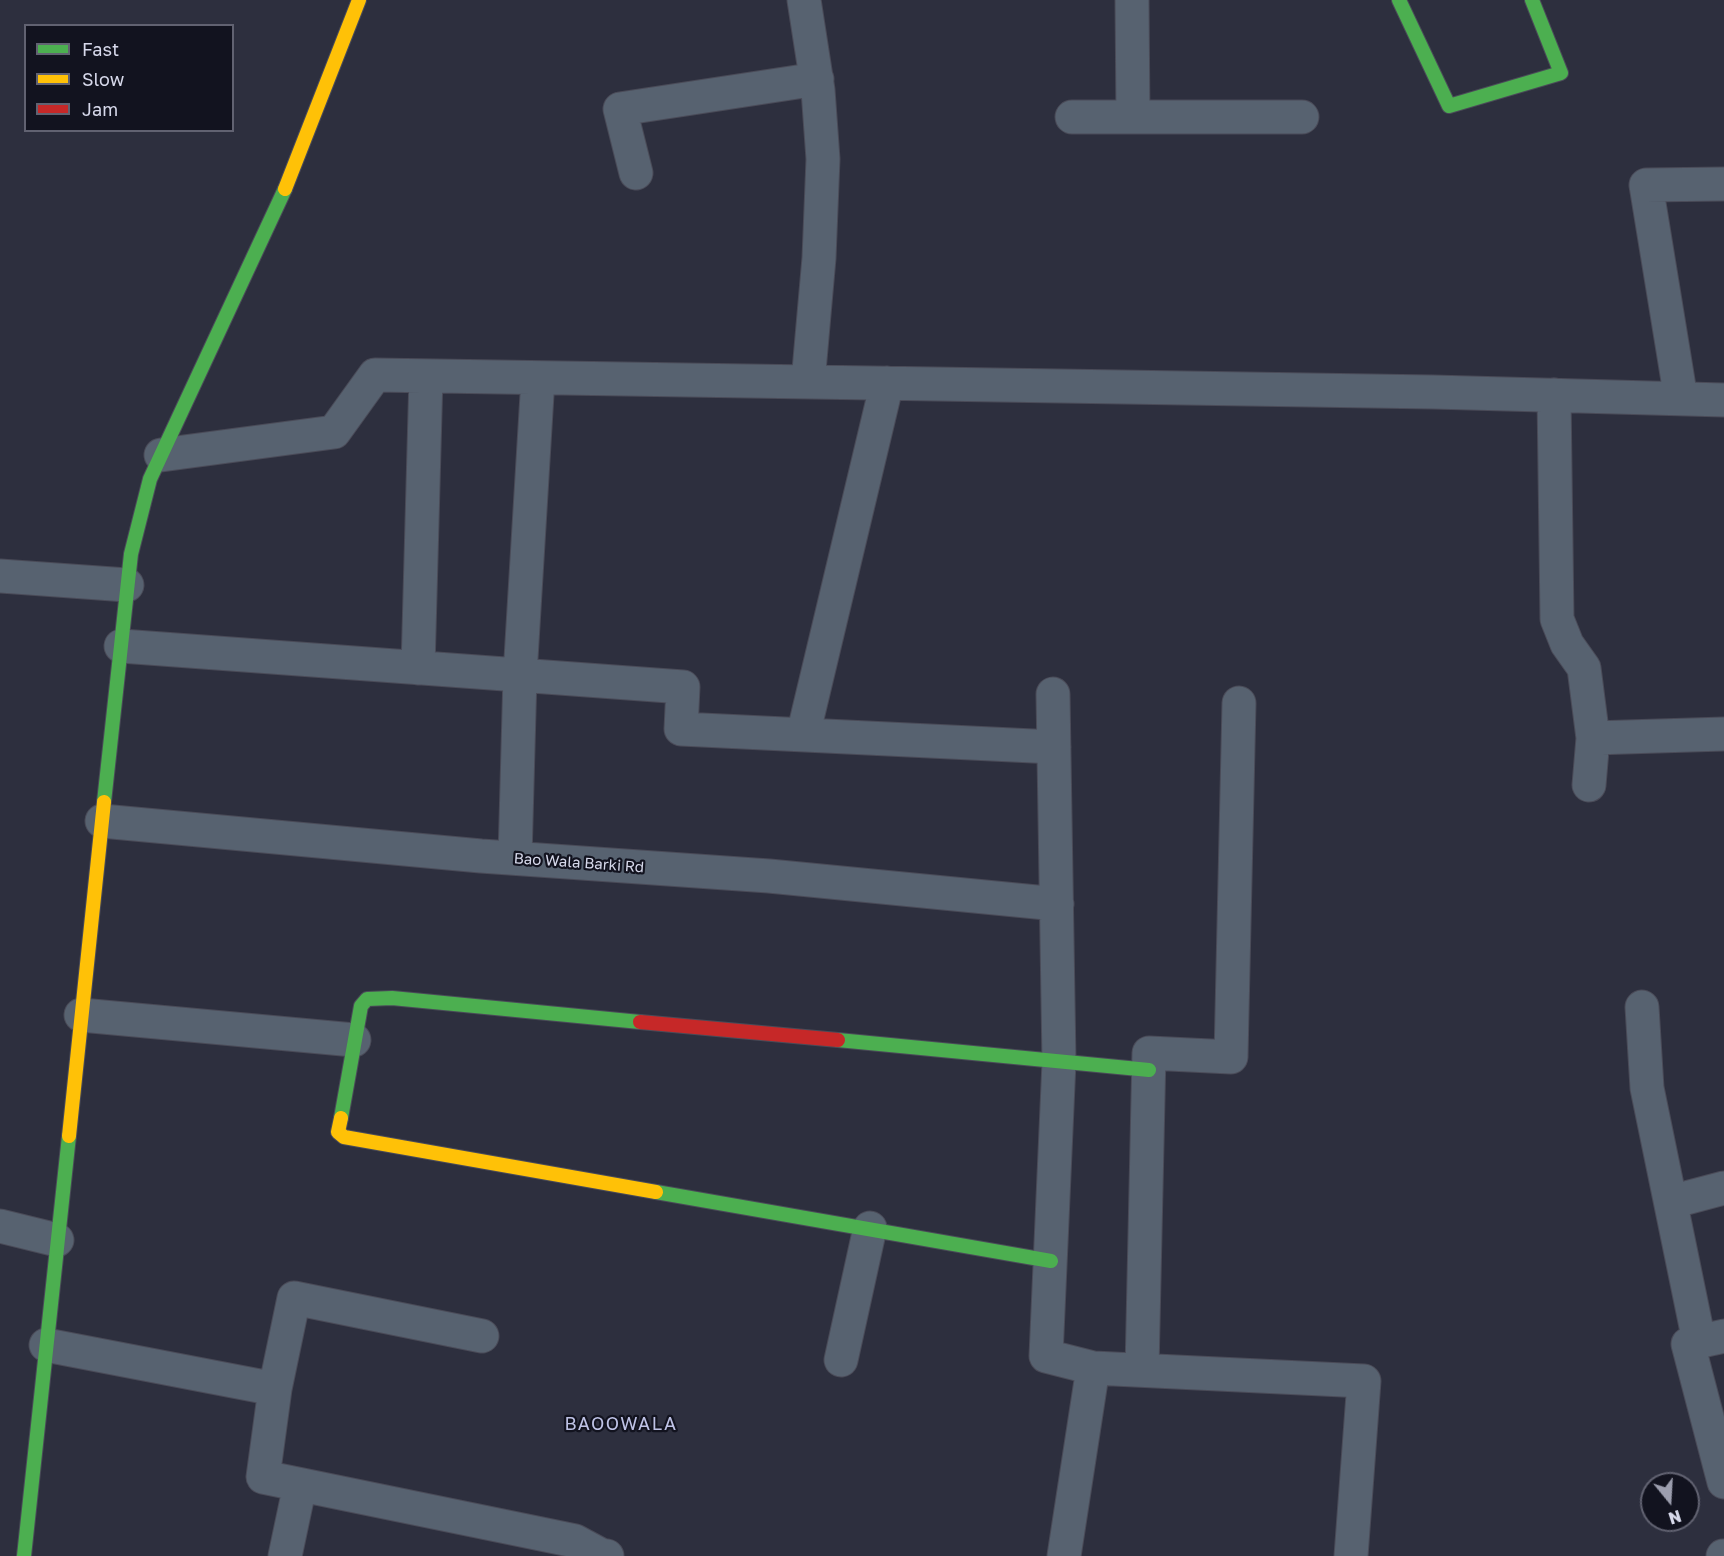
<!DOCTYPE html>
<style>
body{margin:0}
#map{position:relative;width:1724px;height:1556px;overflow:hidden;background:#2d2f3e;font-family:"Golos Text",sans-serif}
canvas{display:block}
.legend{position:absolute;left:24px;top:24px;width:210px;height:108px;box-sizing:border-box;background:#12131f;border:2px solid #616271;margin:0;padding:8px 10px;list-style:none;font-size:18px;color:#d7d9eb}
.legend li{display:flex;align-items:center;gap:12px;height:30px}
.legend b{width:30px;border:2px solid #616271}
.north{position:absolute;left:1640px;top:1472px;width:60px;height:60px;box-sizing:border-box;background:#12131f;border:2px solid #616271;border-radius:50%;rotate:162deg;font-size:16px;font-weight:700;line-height:24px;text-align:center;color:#d7d9eb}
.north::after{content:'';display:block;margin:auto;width:21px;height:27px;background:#9c9eae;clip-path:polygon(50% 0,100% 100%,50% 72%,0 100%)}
</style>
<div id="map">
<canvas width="1724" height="1556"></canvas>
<ul class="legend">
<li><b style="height:8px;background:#4caf50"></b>Fast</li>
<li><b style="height:8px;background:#ffc107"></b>Slow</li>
<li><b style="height:8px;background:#c62828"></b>Jam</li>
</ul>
<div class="north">N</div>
</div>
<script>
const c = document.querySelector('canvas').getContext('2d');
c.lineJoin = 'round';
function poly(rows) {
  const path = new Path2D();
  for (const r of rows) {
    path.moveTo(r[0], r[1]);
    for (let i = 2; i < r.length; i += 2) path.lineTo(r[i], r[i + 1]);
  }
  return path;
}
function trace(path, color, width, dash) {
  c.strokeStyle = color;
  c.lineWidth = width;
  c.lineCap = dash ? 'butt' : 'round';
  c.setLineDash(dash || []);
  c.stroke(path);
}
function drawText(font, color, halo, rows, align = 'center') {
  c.font = font + ' "Golos Text",sans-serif';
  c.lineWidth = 4.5;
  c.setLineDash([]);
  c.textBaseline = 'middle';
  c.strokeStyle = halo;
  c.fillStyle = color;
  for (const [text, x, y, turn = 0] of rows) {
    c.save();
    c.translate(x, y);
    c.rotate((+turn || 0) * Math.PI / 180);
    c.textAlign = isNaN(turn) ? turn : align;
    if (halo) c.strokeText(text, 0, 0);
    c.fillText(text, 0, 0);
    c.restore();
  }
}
const street = poly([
 [804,0,818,90,823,159,819,258,808,382],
 [1132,0,1133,116],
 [1072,117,1302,117],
 [636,173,620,109,817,79],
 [1554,395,1557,619,1567,644,1584,668,1593,738,1589,785],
 [1681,399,1646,185,1724,184],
 [161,455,334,432,375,375,1433,392,1724,400],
 [0,576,127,585],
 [121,646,683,687,681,729,1054,747],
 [418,668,426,376],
 [1053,694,1059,1062,1046,1356,1093,1368,1064,1556],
 [803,735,887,383],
 [1593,738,1724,734],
 [102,821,481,856,769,876,1057,904],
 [515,858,520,675,538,378],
 [1642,1007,1647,1088,1699,1341],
 [81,1015,354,1040],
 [1671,1202,1724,1188],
 [0,1226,57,1240],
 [1724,1336,1688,1344,1724,1482],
 [46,1345,275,1389,263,1477,575,1541,601,1555,607,1556],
 [841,1360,870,1228],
 [1093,1368,1364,1381,1351,1556],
 [1142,1370,1149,1053,1231,1057,1239,703],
 [275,1389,294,1298,482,1336],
 [285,1556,300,1485],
 [1723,1556,1724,1556]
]);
const fast = poly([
 [1399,0,1449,106,1561,73,1532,0],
 [104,802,131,554,150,479,285,189],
 [838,1040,1149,1070],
 [341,1118,361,1006,367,999,392,998,640,1022],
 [656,1192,1051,1261],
 [24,1556,69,1136]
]);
const slow = poly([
 [285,189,359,0],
 [341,1118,338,1132,344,1137,656,1192],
 [69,1136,104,802]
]);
const jam = poly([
 [640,1022,838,1040]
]);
trace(street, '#4a4b58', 35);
trace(fast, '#4a4b58', 16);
trace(slow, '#4a4b58', 16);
trace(jam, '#4a4b58', 16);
trace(street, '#576270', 33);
trace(fast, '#4caf50', 14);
trace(slow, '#ffc107', 14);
trace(jam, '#c62828', 14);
drawText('15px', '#d7d9eb', '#12131f', [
 ["Bao Wala Barki Rd",579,863,4]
]);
c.letterSpacing = '1.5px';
drawText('18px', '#bec2e5', '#12131f', [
 ["BAOOWALA",621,1424]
]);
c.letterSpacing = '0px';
</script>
